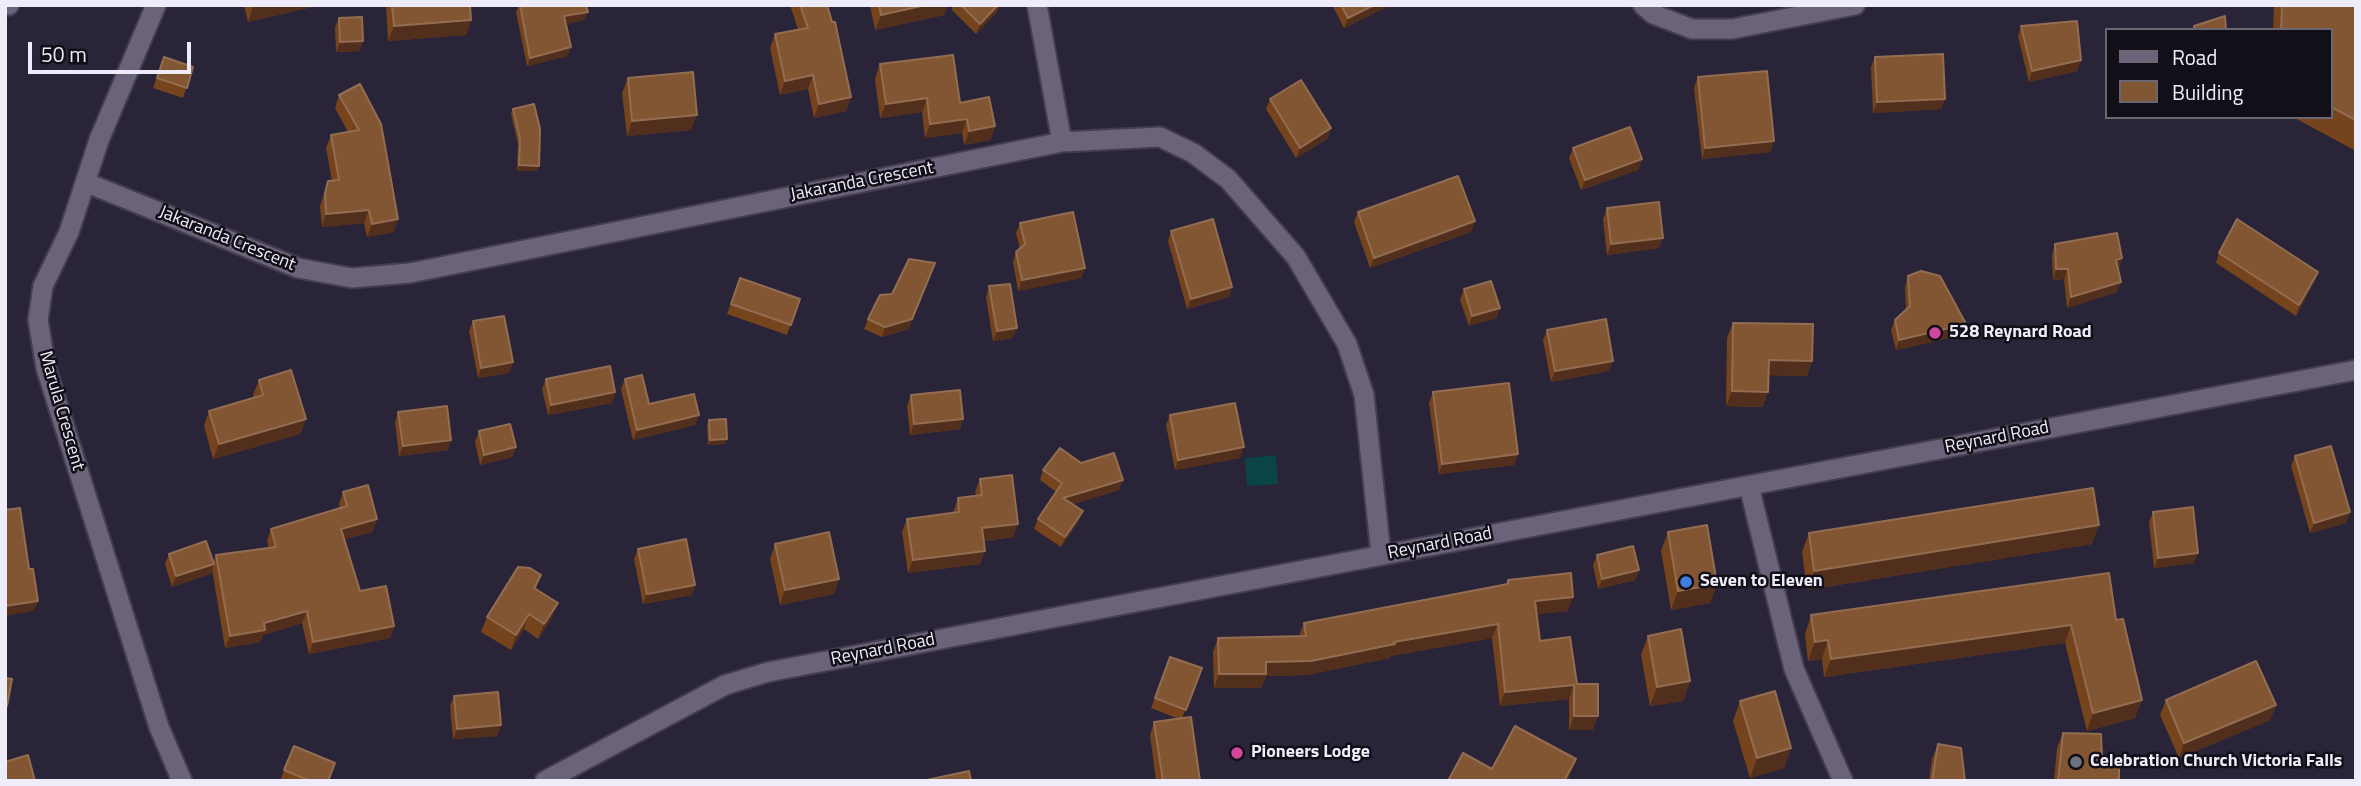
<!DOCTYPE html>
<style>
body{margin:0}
#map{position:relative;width:2361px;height:786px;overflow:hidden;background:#2a2438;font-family:"Titillium Web",sans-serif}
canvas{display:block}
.frame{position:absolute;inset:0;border:7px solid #efecf9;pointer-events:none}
.legend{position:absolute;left:2105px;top:28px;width:228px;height:91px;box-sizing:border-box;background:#120f18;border:2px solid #6a6772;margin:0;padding:9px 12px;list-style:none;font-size:21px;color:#efecf9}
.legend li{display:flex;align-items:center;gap:14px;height:35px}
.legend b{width:35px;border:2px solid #6a6772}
.scale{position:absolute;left:28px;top:42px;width:163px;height:32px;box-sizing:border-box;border:4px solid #efecf9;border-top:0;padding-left:9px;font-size:21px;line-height:24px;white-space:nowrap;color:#efecf9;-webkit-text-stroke:5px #120f18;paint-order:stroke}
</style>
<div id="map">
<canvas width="2361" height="786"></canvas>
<div class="frame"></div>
<ul class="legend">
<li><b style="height:9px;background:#6a637a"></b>Road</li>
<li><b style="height:19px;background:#825533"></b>Building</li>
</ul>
<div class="scale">50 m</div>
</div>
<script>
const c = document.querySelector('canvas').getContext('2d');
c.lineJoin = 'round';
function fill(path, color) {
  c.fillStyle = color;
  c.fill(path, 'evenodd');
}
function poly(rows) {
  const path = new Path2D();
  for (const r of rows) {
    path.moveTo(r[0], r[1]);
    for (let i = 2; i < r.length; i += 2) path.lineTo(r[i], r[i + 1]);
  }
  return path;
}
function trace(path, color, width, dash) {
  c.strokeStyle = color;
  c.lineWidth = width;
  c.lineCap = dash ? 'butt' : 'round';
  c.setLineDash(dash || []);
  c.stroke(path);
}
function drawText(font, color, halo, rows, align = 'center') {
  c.font = font + ' "Titillium Web",sans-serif';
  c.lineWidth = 5;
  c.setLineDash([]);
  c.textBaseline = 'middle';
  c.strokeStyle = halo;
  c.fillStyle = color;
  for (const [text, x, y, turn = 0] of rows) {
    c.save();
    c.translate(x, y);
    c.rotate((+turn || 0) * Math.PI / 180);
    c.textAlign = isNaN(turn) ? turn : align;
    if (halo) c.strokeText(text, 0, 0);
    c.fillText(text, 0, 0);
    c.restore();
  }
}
fill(poly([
 [1276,455,1278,484,1247,486,1245,458]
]), '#0b4447');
const minor = poly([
 [5,5,9,5],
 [156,5,99,140,69,232,43,286,38,320,46,368,159,727,182,781],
 [1037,5,1062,142],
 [1643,5,1653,14,1692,29,1732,29,1855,5],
 [87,183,298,268,352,278,410,273,1062,142,1160,137,1193,153,1228,179,1296,257,1347,344,1364,395,1381,555],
 [1749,486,1794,669,1843,781],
 [545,781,725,685,768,672,2356,370]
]);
trace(minor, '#433e4f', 23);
trace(minor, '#6a637a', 19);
fill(poly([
 [244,5,320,5,248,22],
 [386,5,470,5,471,20,466,35,388,41],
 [519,5,586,5,584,20,566,24,571,47,567,56,527,66,516,12],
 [790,5,827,5,851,97,846,111,814,118,808,89,780,95,770,48,775,34,798,29],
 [870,5,948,5,944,15,875,30],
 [953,5,1000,5,997,12,976,34,952,10],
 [1332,5,1390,5,1344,28],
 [2274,5,2356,5,2356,151,2293,117,2331,117,2331,30,2273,30],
 [339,18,363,41,359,51,336,52,335,28],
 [2021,26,2081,60,2077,71,2029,82,2018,36],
 [164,57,193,67,183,98,153,88],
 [1875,57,1945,99,1941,109,1873,113,1871,67],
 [880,64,960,103,995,126,990,140,964,145,962,133,925,138,922,112,880,118,875,79],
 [1698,77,1774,141,1770,152,1702,159,1694,88],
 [628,78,691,130,627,136,622,93],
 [360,84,394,232,367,237,364,223,322,227,320,206,328,181,332,181,326,148,331,135,348,132,335,108,339,95],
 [1270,99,1331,128,1327,139,1296,158,1266,109],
 [513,109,537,171,517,171,518,144,511,114],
 [1573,148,1642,159,1638,170,1581,190,1569,158],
 [1607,208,1659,248,1607,255,1603,219],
 [1358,212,1475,221,1471,232,1370,268,1354,222],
 [1020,223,1085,268,1081,278,1018,291,1013,262,1016,252,1020,249,1016,233],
 [1171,231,1232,287,1229,297,1187,309,1168,241],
 [2055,244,2119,269,2117,292,2067,308,2064,279,2053,280,2052,255],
 [2219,253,2318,272,2314,282,2296,316,2216,263],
 [1908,276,1966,324,1963,335,1896,350,1891,330,1895,320,1906,310,1905,287],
 [740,278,800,299,787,335,727,314],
 [989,286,1013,338,993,341,986,297],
 [1464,289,1500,308,1496,318,1469,326,1460,300],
 [868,319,909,329,882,337,864,329],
 [473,321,513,362,509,373,478,378,469,331],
 [1733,323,1812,361,1807,376,1769,375,1763,407,1726,406,1727,338],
 [1547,330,1609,371,1551,382,1543,340],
 [546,379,615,392,612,403,548,415,542,389],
 [625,379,649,404,699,415,695,425,633,440,621,389],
 [259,380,306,419,300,434,213,459,204,426,209,411,254,398,253,395],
 [1433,392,1518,454,1514,465,1439,474,1429,403],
 [911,395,963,419,960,429,910,435,907,406],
 [398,412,448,450,399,456,395,422],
 [1170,415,1240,458,1175,470,1166,425],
 [709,420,727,439,725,444,708,445,707,425],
 [479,431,516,447,512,457,480,465,475,442],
 [2295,456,2346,523,2310,533,2291,466],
 [1043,470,1119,490,1073,504,1079,521,1061,547,1034,529,1038,519,1056,492,1040,480],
 [980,479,1013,537,984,541,980,564,908,573,902,532,907,519,953,513,958,498,976,495,975,492],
 [343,492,377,519,372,532,344,539,360,591,394,626,390,638,309,654,302,623,263,635,260,642,225,648,212,569,210,574,172,587,165,564,169,554,213,563,216,555,269,548,267,541,271,529,340,508,339,504],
 [2153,512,2194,563,2154,568,2149,522],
 [1668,532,1717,584,1710,603,1671,610,1661,551],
 [1809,533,2092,544,1807,590,1802,552],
 [775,544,839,579,834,594,780,605,770,559],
 [638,549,695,585,692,595,643,604,634,559],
 [1597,555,1639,570,1635,580,1598,589,1593,565],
 [541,575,536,589,552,618,538,639,524,629,511,650,481,632,487,617],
 [1508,580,1568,611,1536,614,1540,641,1577,684,1593,730,1569,730,1569,699,1500,706,1492,638,1390,656,1390,658,1306,675,1266,676,1261,688,1214,688,1213,652,1218,638,1299,636,1304,623,1506,584],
 [1811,615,2116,620,2135,718,2087,731,2065,643,1824,677,1822,659,1808,661,1805,634],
 [1648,636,1690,681,1683,701,1650,706,1641,655],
 [1170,657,1202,668,1182,718,1200,781,1156,781,1150,735,1154,722,1179,719,1151,708],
 [454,696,501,725,497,736,453,739,450,706],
 [2166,700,2276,705,2270,720,2179,758,2160,715],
 [1740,701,1791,748,1784,768,1750,778,1733,721],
 [2063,733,2102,759,2119,781,2054,781,2057,748],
 [1938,744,1965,781,1929,781,1932,759],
 [294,746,328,781,280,781]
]), '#75431c');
fill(poly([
 [259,5,320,5,248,22,253,7],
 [926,5,948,5,944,15,875,30,881,15],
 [998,5,1000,5,997,12,976,34,980,24],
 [1374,5,1390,5,1344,28,1348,18],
 [588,12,584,20,561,25,564,16],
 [471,20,466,35,388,41,394,26],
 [363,41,359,51,336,52,340,42],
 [571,47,567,56,527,66,530,58],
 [2081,60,2077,71,2029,82,2032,71],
 [813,75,808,89,780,95,785,81],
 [851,97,846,111,814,118,819,104],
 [927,98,922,112,880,118,886,104],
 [1945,99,1941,109,1873,113,1877,102],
 [697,115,691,130,627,136,632,121],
 [967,119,962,133,925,138,930,124],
 [995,126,990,140,964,145,969,131],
 [1331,128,1327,139,1296,158,1300,148],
 [1774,141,1770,152,1702,159,1705,148],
 [1642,159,1638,170,1581,190,1585,180],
 [519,165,539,166,537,171,517,171],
 [369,210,364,223,322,227,326,214],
 [398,219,394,232,367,237,372,224],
 [1475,221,1471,232,1370,268,1374,258],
 [1663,238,1659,248,1607,255,1611,244],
 [2122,258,2119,269,2112,270,2116,260],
 [935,263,909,329,882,337,885,327],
 [1085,268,1081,278,1018,291,1022,280],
 [2056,269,2068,269,2064,279,2053,280],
 [2318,272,2314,282,2296,316,2299,305],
 [2121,282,2117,292,2067,308,2071,297],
 [1232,287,1229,297,1187,309,1191,299],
 [1500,308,1496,318,1469,326,1472,316],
 [1966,324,1963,335,1896,350,1899,340],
 [1017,328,1013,338,993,341,997,331],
 [1769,360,1812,361,1807,376,1763,375],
 [1613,361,1609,371,1551,382,1555,371],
 [513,362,509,373,478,378,481,368],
 [1732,391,1768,392,1763,407,1726,406],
 [615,392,612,403,548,415,551,405],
 [699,415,695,425,633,440,637,430],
 [306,419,300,434,213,459,219,444],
 [963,419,960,429,910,435,914,424],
 [727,439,725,444,708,445,710,440],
 [451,440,448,450,399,456,403,446],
 [516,447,512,457,480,465,484,455],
 [1244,447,1240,458,1175,470,1178,460],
 [1518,454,1514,465,1439,474,1442,464],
 [1123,480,1119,490,1060,508,1063,498],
 [1083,511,1079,521,1061,547,1065,537],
 [2350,512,2346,523,2310,533,2314,523],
 [377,519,372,532,337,541,341,529],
 [1018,524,1013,537,978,541,982,528],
 [2099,525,2092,544,1807,590,1814,571],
 [985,551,980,564,908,573,913,560],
 [2198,553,2194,563,2154,568,2158,558],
 [214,564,210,574,172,587,176,576],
 [1639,570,1635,580,1598,589,1602,579],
 [839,579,834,594,780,605,785,590],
 [1717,584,1710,603,1671,610,1678,591],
 [695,585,692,595,643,604,647,594],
 [1573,597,1568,611,1530,615,1535,601],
 [38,601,34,611,5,616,5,606],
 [558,603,552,618,538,639,544,624],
 [307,611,302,623,263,635,260,642,225,648,230,636,264,623],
 [529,614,524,629,511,650,516,635],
 [1498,624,1492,638,1390,656,1390,658,1306,675,1266,676,1261,688,1214,688,1219,674,1266,662,1394,642],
 [2071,625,2065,643,1824,677,1831,659],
 [394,626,390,638,309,654,313,642],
 [1828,640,1822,659,1808,661,1815,642],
 [1690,681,1683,701,1650,706,1657,687],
 [1574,685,1569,699,1500,706,1505,692],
 [2142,700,2135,718,2087,731,2093,713],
 [2276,705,2270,720,2179,758,2184,743],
 [1574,716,1598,716,1593,730,1569,730],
 [501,725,497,736,453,739,457,729],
 [1791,748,1784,768,1750,778,1757,758],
 [1576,759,1568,781,1564,781]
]), '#522f1d');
const building = poly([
 [392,5,470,5,471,20,394,26,392,5],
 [520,5,586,5,588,12,564,16,571,47,530,58,520,5],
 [800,5,827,5,832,22,835,22,851,97,819,104,813,75,785,81,775,34,808,28,800,5],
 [879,5,926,5,881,15,879,5],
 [961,5,998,5,980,24,961,5],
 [1341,5,1374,5,1348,18,1341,5],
 [2282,5,2356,5,2356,120,2331,107,2331,30,2281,30,2282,5],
 [2225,16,2226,30,2194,30,2194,26,2225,16],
 [362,17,363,41,340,42,339,18,362,17],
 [2077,21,2081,60,2032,71,2021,26,2077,21],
 [1943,54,1945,99,1877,102,1875,57,1943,54],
 [953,55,960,103,989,97,995,126,969,131,967,119,930,124,927,98,886,104,880,64,953,55],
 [164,57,193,67,187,88,157,78,164,57],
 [1767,71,1774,141,1705,148,1698,77,1767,71],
 [693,72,697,115,632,121,628,78,693,72],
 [1301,80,1331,128,1300,148,1270,99,1301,80],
 [360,84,381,124,398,219,372,224,369,210,326,214,325,193,328,181,339,180,331,135,359,130,339,95,360,84],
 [534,104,540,129,539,166,519,165,520,139,513,109,534,104],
 [1630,127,1642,159,1585,180,1573,148,1630,127],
 [1458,176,1475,221,1374,258,1358,212,1458,176],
 [1659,202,1663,238,1611,244,1607,208,1659,202],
 [1073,212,1085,268,1022,280,1016,252,1025,244,1020,223,1073,212],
 [1213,219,1232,287,1191,299,1171,231,1213,219],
 [2237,219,2318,272,2299,305,2219,253,2237,219],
 [2117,233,2122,258,2116,260,2121,282,2071,297,2068,269,2056,269,2055,244,2117,233],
 [909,259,935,263,912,319,885,327,868,319,880,295,892,294,909,259],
 [1921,271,1940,276,1966,324,1899,340,1895,320,1910,306,1908,276,1921,271],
 [740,278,800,299,791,325,731,304,740,278],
 [1491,281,1500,308,1472,316,1464,289,1491,281],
 [1010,284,1017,328,997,331,989,286,1010,284],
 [504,316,513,362,481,368,473,321,504,316],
 [1606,319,1613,361,1555,371,1547,330,1606,319],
 [1733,323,1813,324,1812,361,1769,360,1768,392,1732,391,1733,323],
 [610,366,615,392,551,405,546,379,610,366],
 [291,370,306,419,219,444,209,411,263,395,259,380,291,370],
 [642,375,649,404,694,394,699,415,637,430,625,379,642,375],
 [1509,383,1518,454,1442,464,1433,392,1509,383],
 [960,390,963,419,914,424,911,395,960,390],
 [1235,403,1244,447,1178,460,1170,415,1235,403],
 [447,406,451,440,403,446,398,412,447,406],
 [726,419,727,439,710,440,709,420,726,419],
 [510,424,516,447,484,455,479,431,510,424],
 [2331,446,2350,512,2314,523,2295,456,2331,446],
 [1060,448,1081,463,1114,453,1123,480,1063,498,1083,511,1065,537,1038,519,1062,483,1043,470,1060,448],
 [1012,475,1018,524,982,528,985,551,913,560,907,519,959,512,958,498,982,495,980,479,1012,475],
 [368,485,377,519,341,529,360,591,386,586,394,626,313,642,307,611,264,623,265,630,230,636,216,555,276,547,271,529,347,506,343,492,368,485],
 [2093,488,2099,525,1814,571,1809,533,2093,488],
 [2193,507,2198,553,2158,558,2153,512,2193,507],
 [20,508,29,569,33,569,38,601,5,606,5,510,20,508],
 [1707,525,1717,584,1678,591,1668,532,1707,525],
 [829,532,839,579,785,590,775,544,829,532],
 [686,539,695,585,647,594,638,549,686,539],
 [206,541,214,564,176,576,169,554,206,541],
 [1633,546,1639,570,1602,579,1597,555,1633,546],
 [518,567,530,568,541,575,534,588,558,603,544,624,529,614,516,635,487,617,518,567],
 [1571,573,1573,597,1535,601,1540,641,1570,637,1577,684,1598,684,1598,716,1574,716,1574,685,1505,692,1498,624,1394,642,1395,644,1311,661,1266,662,1266,674,1219,674,1218,638,1306,636,1304,623,1508,584,1508,580,1571,573],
 [2109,573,2116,620,2123,619,2142,700,2093,713,2071,625,1831,659,1828,640,1815,642,1811,615,2109,573],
 [1681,629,1690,681,1657,687,1648,636,1681,629],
 [1170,657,1202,668,1186,710,1155,698,1170,657],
 [2256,661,2276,705,2184,743,2166,700,2256,661],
 [5,678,12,679,7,706,5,705,5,678],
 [1775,691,1791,748,1757,758,1740,701,1775,691],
 [498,692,501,725,457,729,454,696,498,692],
 [1191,717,1200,781,1163,781,1154,722,1191,717],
 [1515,726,1576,759,1564,781,1448,781,1463,753,1492,769,1515,726],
 [2063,733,2101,734,2102,759,2119,759,2119,781,2058,781,2063,733],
 [1938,744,1961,748,1965,781,1932,781,1938,744],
 [294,746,335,763,328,781,310,781,284,770,294,746],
 [28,755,35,781,5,781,5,762,28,755],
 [969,771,971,781,922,781,969,771]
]);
fill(building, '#825533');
trace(building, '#936d52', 2);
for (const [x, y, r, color] of [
 [1935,333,7,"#d1479c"],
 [1686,582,7,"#3f7fe0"],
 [1237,753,7,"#d1479c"],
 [2076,762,7,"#6b7280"]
]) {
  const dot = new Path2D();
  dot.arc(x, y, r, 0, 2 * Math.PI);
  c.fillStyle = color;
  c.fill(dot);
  trace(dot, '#120f18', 2.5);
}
drawText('18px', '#efecf9', '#120f18', [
 ["Jakaranda Crescent",862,182,-11],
 ["Jakaranda Crescent",227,239,22],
 ["Marula Crescent",61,411,74],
 ["Reynard Road",1997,438,-11],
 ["Reynard Road",1440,544,-11],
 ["Reynard Road",883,650,-11]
]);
drawText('bold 18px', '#efecf9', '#120f18', [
 ["528 Reynard Road",1949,333],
 ["Seven to Eleven",1700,582],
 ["Pioneers Lodge",1251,753],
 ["Celebration Church Victoria Falls",2090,762]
], 'left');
</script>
